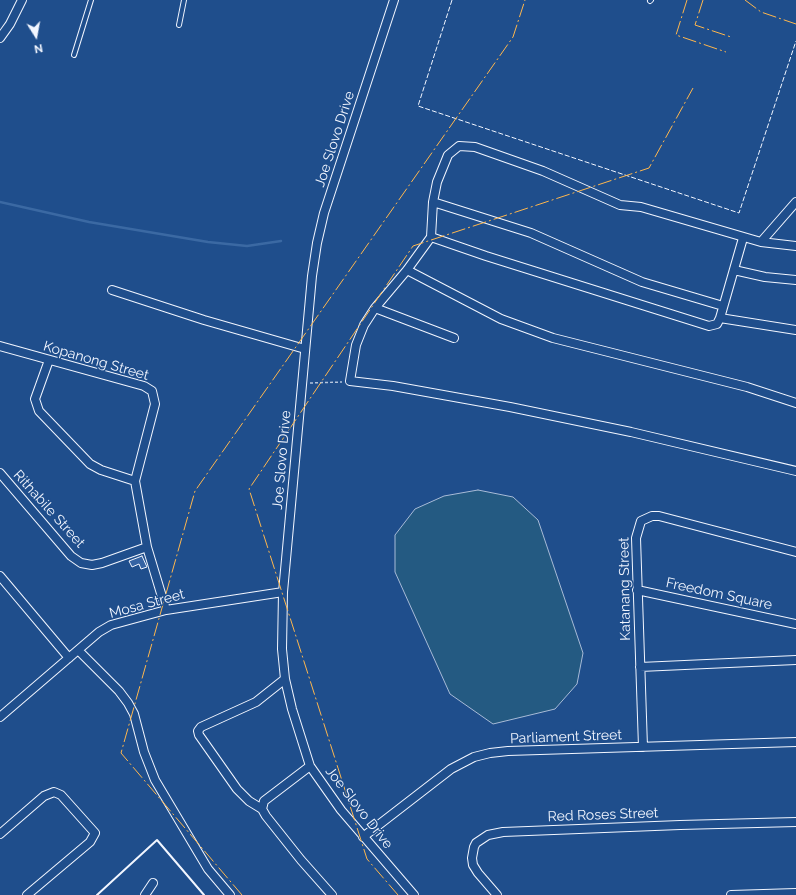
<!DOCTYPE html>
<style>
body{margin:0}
#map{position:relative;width:796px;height:895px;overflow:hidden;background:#1f4e8c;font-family:Raleway,sans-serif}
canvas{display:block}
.north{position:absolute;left:16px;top:16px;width:40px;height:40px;-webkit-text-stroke:3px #1f4e8c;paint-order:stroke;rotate:169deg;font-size:11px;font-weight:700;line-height:16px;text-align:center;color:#f2f6ff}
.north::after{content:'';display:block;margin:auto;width:14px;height:18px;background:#f2f6ff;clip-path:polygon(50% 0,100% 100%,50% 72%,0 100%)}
</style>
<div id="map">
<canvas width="796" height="895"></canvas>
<div class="north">N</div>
</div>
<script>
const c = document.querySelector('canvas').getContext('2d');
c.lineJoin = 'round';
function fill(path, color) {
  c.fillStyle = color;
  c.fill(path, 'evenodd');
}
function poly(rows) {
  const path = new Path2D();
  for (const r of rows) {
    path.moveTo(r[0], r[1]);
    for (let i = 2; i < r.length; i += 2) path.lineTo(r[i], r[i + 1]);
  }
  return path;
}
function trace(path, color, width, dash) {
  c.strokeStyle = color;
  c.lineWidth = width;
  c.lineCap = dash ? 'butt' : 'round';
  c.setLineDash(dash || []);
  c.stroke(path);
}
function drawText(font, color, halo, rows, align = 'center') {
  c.font = font + ' Raleway,sans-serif';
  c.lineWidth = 3;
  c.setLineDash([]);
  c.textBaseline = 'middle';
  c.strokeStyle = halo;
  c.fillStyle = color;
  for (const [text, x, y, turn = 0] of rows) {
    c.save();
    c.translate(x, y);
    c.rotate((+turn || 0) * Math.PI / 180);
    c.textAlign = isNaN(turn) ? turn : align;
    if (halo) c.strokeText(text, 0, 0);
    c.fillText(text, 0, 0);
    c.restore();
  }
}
const green = poly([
 [478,490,513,497,538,520,583,653,577,684,555,709,493,724,450,694,395,572,395,535,415,509,444,496,478,490]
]);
fill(green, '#245a82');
trace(green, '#a8bbd7', 1);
trace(poly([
 [0,202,89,222,208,242,247,246,281,241]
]), '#3b69a3', 2.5);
const building = poly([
 [142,556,147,567,141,569,139,564,132,567,129,561,142,556]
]);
fill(building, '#3563a3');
trace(building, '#f2f6ff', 1);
const lane = poly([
 [650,1,651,0],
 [179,25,184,0],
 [74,55,91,0]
]);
const street = poly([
 [394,0,324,213,317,243,312,276,283,592,282,649,285,679,292,709,310,766,341,810,414,895],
 [0,38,10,24,22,0],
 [433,202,431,237,407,270,375,308,364,325,356,345,350,381,393,386,510,407,631,432,796,471],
 [431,237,486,256,709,326,717,324,720,318],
 [743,238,720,318,796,330],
 [761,242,796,246],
 [407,270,501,319,553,338,747,387,796,403],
 [734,270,765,277,796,280],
 [112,290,204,320,305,349],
 [723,306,642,282,531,233,433,202,437,182,448,155,459,146,475,147,543,171,620,205,641,207,761,242,796,202],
 [375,308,454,338],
 [0,346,144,386,152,391,155,404,135,481,147,547,166,610],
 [49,360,35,399,39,411,90,464,101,470,135,481],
 [0,473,71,556,81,563,92,565,102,563,147,547],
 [0,576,69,658],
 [637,590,796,624],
 [78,650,119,691,128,703,134,714,144,752,155,780,208,869,230,895],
 [640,667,796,660],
 [0,717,99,632,111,625,166,610,283,592],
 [643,747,636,538,641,521,652,516,659,516,796,552],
 [310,766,268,798,264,801,262,809,266,816,301,860,332,895],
 [262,809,249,801,237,789,199,735,198,731,201,727,256,702,285,679],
 [0,834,44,796,54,792,61,795,95,833,90,842,27,895],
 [363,837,451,769,474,757,490,753,508,751,796,742],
 [145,895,153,883],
 [497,895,478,873,473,865,472,858,474,847,476,843,488,835,503,832,680,825,796,822],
 [731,895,796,893]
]);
trace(lane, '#f2f6ff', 6);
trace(street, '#f2f6ff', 10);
trace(poly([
 [310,383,342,382]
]), '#b3c4dc', 1.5, [3, 2]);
trace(lane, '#1f4e8c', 4);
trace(street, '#1f4e8c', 8);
trace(poly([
 [452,0,418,106,739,213,796,41]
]), '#f2f6ff', 1, [5, 2]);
trace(poly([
 [97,895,157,840,204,895]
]), '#f2f6ff', 2);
trace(poly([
 [687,0,676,35,726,52],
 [703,0,695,25,731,37],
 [745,0,761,12,796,24],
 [242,895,121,753,195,491,513,37,525,0],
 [398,895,367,859,249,489,413,246,649,168,693,88]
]), '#ffb74d', 1, [14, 3, 2, 3]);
drawText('14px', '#f2f6ff', '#1f4e8c', [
 ["Joe Slovo Drive",335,139,-72],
 ["Kopanong Street",96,361,16],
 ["Joe Slovo Drive",282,460,-85],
 ["Rithabile Street",49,509,48],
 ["Katanang Street",625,589,-91],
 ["Freedom Square",719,594,12],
 ["Mosa Street",147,604,-15],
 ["Parliament Street",566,737,-2],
 ["Joe Slovo Drive",359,808,52],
 ["Red Roses Street",603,815,-2]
]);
</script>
